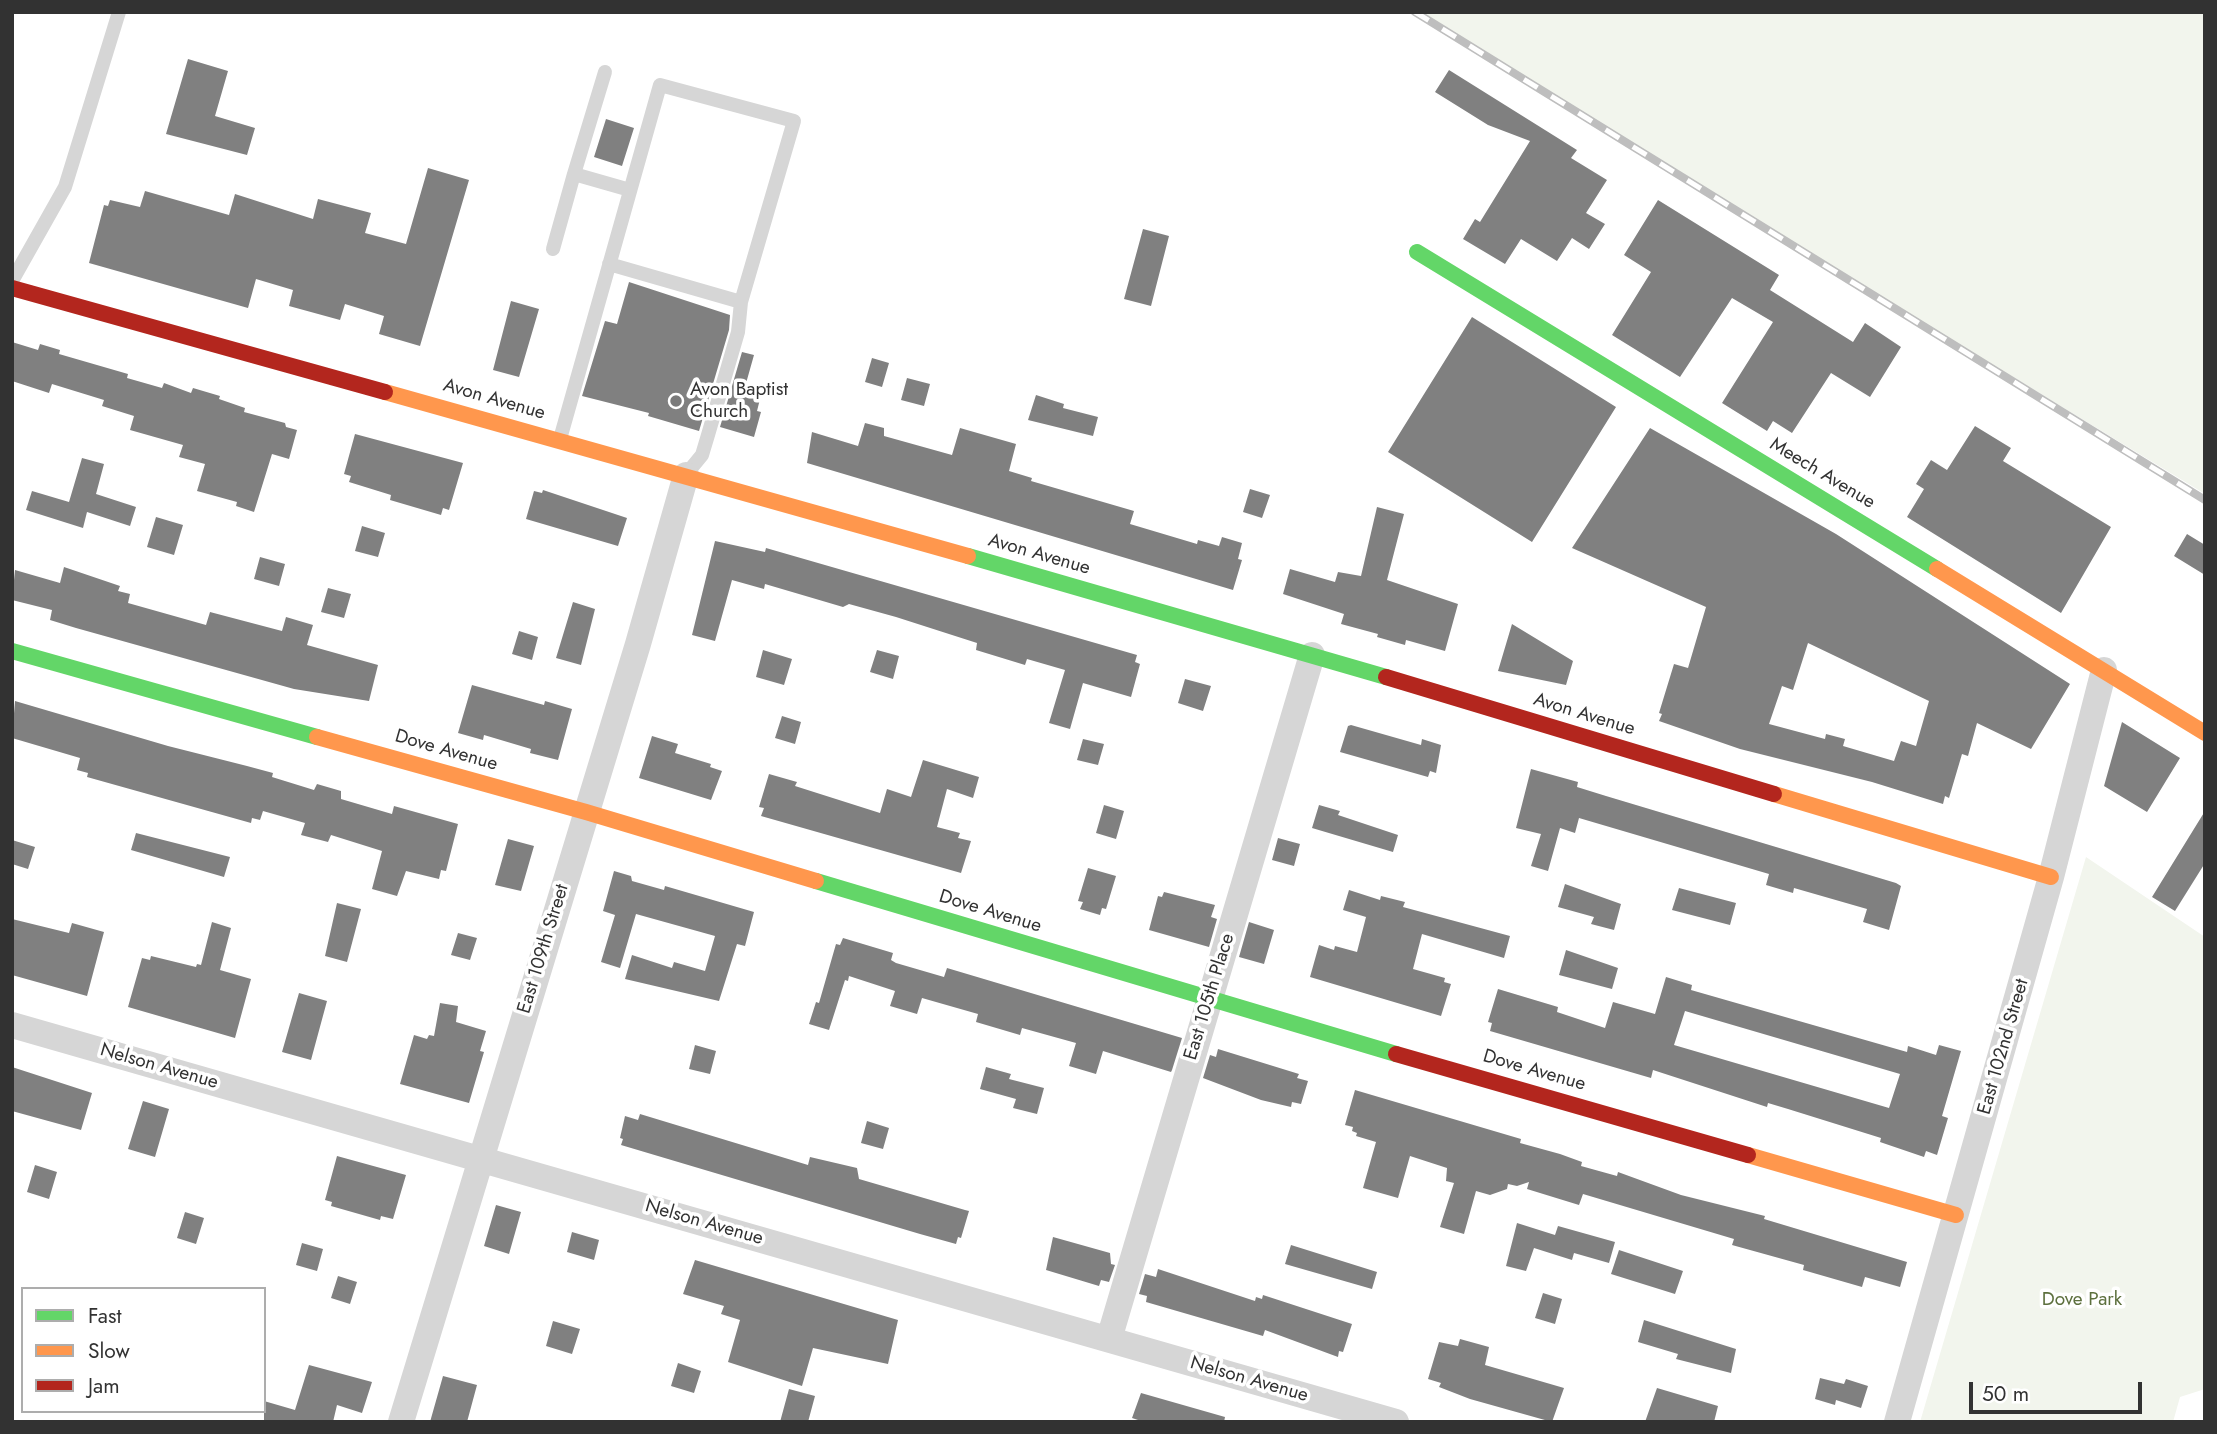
<!DOCTYPE html>
<style>
body{margin:0}
#map{position:relative;width:2217px;height:1434px;overflow:hidden;background:#fff;font-family:Jost,sans-serif}
canvas{display:block}
.frame{position:absolute;inset:0;border:14px solid #323232;pointer-events:none}
.legend{position:absolute;left:21px;top:1287px;width:245px;height:126px;box-sizing:border-box;background:#fff;border:2px solid #adadad;margin:0;padding:9px 12px;list-style:none;font-size:21px;color:#323232}
.legend li{display:flex;align-items:center;gap:14px;height:35px}
.legend b{width:35px;border:2px solid #adadad}
.scale{position:absolute;left:1969px;top:1382px;width:173px;height:32px;box-sizing:border-box;border:4px solid #323232;border-top:0;padding-left:9px;font-size:21px;line-height:24px;white-space:nowrap;color:#323232;-webkit-text-stroke:5px #fff;paint-order:stroke}
</style>
<div id="map">
<canvas width="2217" height="1434"></canvas>
<div class="frame"></div>
<ul class="legend">
<li><b style="height:9px;background:#63d668"></b>Fast</li>
<li><b style="height:9px;background:#ff974d"></b>Slow</li>
<li><b style="height:9px;background:#b3261e"></b>Jam</li>
</ul>
<div class="scale">50 m</div>
</div>
<script>
const c = document.querySelector('canvas').getContext('2d');
c.lineJoin = 'round';
function fill(path, color) {
  c.fillStyle = color;
  c.fill(path, 'evenodd');
}
function poly(rows) {
  const path = new Path2D();
  for (const r of rows) {
    path.moveTo(r[0], r[1]);
    for (let i = 2; i < r.length; i += 2) path.lineTo(r[i], r[i + 1]);
  }
  return path;
}
function trace(path, color, width, dash) {
  c.strokeStyle = color;
  c.lineWidth = width;
  c.lineCap = dash ? 'butt' : 'round';
  c.setLineDash(dash || []);
  c.stroke(path);
}
function drawText(font, color, halo, rows, align = 'center') {
  c.font = font + ' Jost,sans-serif';
  c.lineWidth = 7;
  c.setLineDash([]);
  c.textBaseline = 'middle';
  c.strokeStyle = halo;
  c.fillStyle = color;
  for (const [text, x, y, turn = 0] of rows) {
    c.save();
    c.translate(x, y);
    c.rotate((+turn || 0) * Math.PI / 180);
    c.textAlign = isNaN(turn) ? turn : align;
    if (halo) c.strokeText(text, 0, 0);
    c.fillText(text, 0, 0);
    c.restore();
  }
}
fill(poly([
 [1415,12,2205,12,2205,494,1458,39],
 [2086,857,2205,937,2205,1389,2180,1397,2173,1422,1920,1422]
]), '#f2f5ed');
fill(poly([
 [188,59,228,71,215,116,255,128,247,155,166,134],
 [1449,70,1577,150,1571,158,1607,180,1586,213,1605,224,1589,249,1572,238,1557,261,1521,239,1505,264,1463,239,1475,219,1480,222,1530,141,1488,125,1435,92],
 [606,119,634,128,622,166,594,157],
 [428,168,469,180,420,346,379,334,384,316,345,304,340,320,289,306,293,290,256,279,248,308,89,263,104,205,108,206,110,200,140,207,145,191,229,215,235,194,313,219,318,199,371,213,365,233,406,244],
 [1658,200,1779,275,1770,290,1853,342,1865,323,1901,347,1870,397,1831,373,1792,433,1773,421,1767,431,1722,403,1773,322,1732,298,1680,377,1612,335,1651,272,1624,255],
 [1143,229,1169,236,1151,306,1124,299],
 [629,282,730,315,729,330,699,431,648,416,649,413,582,396,605,321,617,324],
 [511,301,539,309,519,377,493,370],
 [1472,317,1616,407,1532,542,1388,452],
 [12,342,38,350,40,344,60,350,59,354,128,374,127,378,162,388,164,383,191,393,193,388,220,396,219,399,245,408,244,412,285,423,286,427,297,430,289,459,272,454,254,512,236,506,237,502,197,491,205,464,179,457,183,445,130,430,134,416,102,406,104,400,52,384,49,393,12,381],
 [742,352,754,355,743,394,760,399,757,411,761,412,754,437,720,427],
 [872,358,889,363,882,387,865,382],
 [907,378,930,384,924,406,901,400],
 [1036,395,1064,404,1063,408,1098,417,1093,436,1028,420],
 [865,423,884,428,884,436,952,455,960,428,1016,444,1009,471,1032,478,1031,481,1134,511,1130,524,1197,544,1198,540,1219,546,1222,537,1242,543,1238,559,1242,560,1233,590,807,463,812,432,858,446],
 [1975,426,2011,448,2003,461,2111,527,2061,613,1907,517,1924,489,1916,484,1931,460,1947,470],
 [1650,428,1836,534,2070,684,2031,749,1977,723,1968,756,1962,754,1949,798,1945,796,1943,804,1872,782,1740,749,1659,721,1662,714,1659,713,1674,664,1688,668,1706,607,1572,548],
 [1808,643,1929,701,1916,746,1901,741,1894,761,1843,746,1845,739,1826,734,1825,739,1769,724,1782,686,1793,690],
 [355,434,463,463,449,510,443,508,441,515,390,500,391,495,349,482,351,476,344,474],
 [82,458,104,464,96,494,136,507,130,526,87,512,83,528,26,510,32,491,69,502],
 [1250,489,1270,495,1262,518,1243,512],
 [543,490,627,518,618,546,526,519,534,491,542,493],
 [1377,507,1404,514,1387,580,1458,604,1445,651,1406,640,1405,645,1377,637,1378,634,1341,624,1344,614,1283,594,1290,569,1335,582,1338,572,1361,576],
 [156,517,183,525,174,555,147,547],
 [362,526,385,533,378,557,355,551],
 [2187,534,2205,545,2205,575,2174,556],
 [715,541,765,552,766,548,1137,655,1135,662,1140,664,1131,697,1083,683,1070,729,1049,723,1065,670,1027,659,1025,665,976,650,977,643,896,617,849,604,843,607,765,584,764,589,732,580,715,641,692,635],
 [260,557,285,564,279,586,254,579],
 [64,567,120,586,118,591,130,594,128,603,206,625,210,612,282,631,286,617,313,625,307,645,378,665,369,701,294,689,76,628,50,620,52,610,12,600,15,570,60,583],
 [328,588,351,594,344,618,321,612],
 [573,602,595,609,581,665,556,658],
 [1512,624,1573,661,1566,685,1498,671],
 [519,631,538,637,532,660,512,654],
 [763,650,792,659,784,685,756,677],
 [877,650,899,656,893,679,870,672],
 [1185,679,1211,686,1203,711,1178,703],
 [472,685,544,705,545,701,572,709,558,760,530,753,531,749,484,735,483,740,458,733],
 [15,701,168,746,247,766,273,773,272,777,314,790,317,784,341,791,341,799,392,814,394,806,458,824,446,871,441,870,439,879,406,871,397,896,372,889,382,851,331,835,328,842,301,835,305,823,263,811,260,820,252,818,251,823,87,777,88,773,77,770,80,758,12,738],
 [782,716,801,722,795,744,775,738],
 [2122,722,2180,758,2147,812,2104,786],
 [1351,725,1421,745,1422,739,1441,745,1436,773,1430,771,1428,777,1340,752,1348,726],
 [652,736,678,744,675,753,711,764,710,767,722,771,711,800,639,778],
 [1083,739,1104,744,1098,765,1077,760],
 [923,760,979,777,973,798,947,789,937,827,960,833,958,838,971,841,961,873,761,816,764,808,759,807,769,774,797,782,795,786,880,813,887,789,911,797],
 [1531,769,1578,782,1577,787,1606,796,1896,883,1901,886,1889,930,1863,922,1867,909,1794,888,1793,893,1766,885,1769,874,1579,818,1575,833,1560,828,1548,871,1531,866,1541,834,1516,828],
 [1104,805,1124,811,1116,839,1096,833],
 [1319,805,1340,811,1338,815,1398,835,1393,852,1312,828],
 [2205,811,2205,863,2175,911,2152,897],
 [136,833,230,857,224,877,131,850],
 [1278,838,1300,844,1294,866,1272,860],
 [508,839,534,846,521,891,495,885],
 [12,840,35,847,28,869,12,864],
 [1088,868,1116,876,1106,909,1102,908,1100,915,1080,909,1083,902,1078,901],
 [614,871,631,876,632,881,664,890,665,886,754,912,745,946,737,944,719,1001,625,979,632,955,672,968,674,962,705,971,715,936,636,914,620,968,601,962,615,915,603,911],
 [1565,884,1621,904,1614,930,1591,924,1594,917,1558,907],
 [1679,888,1736,903,1730,925,1672,910],
 [1349,890,1380,900,1381,896,1405,902,1403,907,1510,936,1504,958,1422,934,1413,969,1445,978,1444,982,1451,984,1441,1016,1310,977,1319,945,1334,950,1335,946,1357,952,1366,917,1343,910],
 [1164,892,1215,905,1211,917,1217,919,1209,947,1149,930,1158,896,1162,897],
 [337,903,361,909,347,962,325,956],
 [12,919,69,933,72,923,104,932,87,996,12,975],
 [212,922,231,928,220,970,251,979,235,1038,128,1007,142,958,150,960,151,956,196,967,197,964,201,965],
 [1249,922,1274,930,1264,964,1239,957],
 [458,933,477,938,470,960,451,955],
 [843,938,893,953,891,960,896,963,944,977,947,968,1182,1038,1172,1070,1171,1072,1103,1051,1096,1074,1069,1066,1076,1043,1022,1028,1020,1035,976,1022,978,1014,922,998,917,1014,890,1006,895,991,849,976,848,981,845,980,829,1030,809,1024,816,1002,819,1003,836,944,840,945],
 [1566,950,1618,968,1612,989,1559,975],
 [1666,977,1692,985,1691,990,1907,1052,1908,1046,1936,1055,1939,1045,1961,1051,1942,1116,1948,1118,1937,1155,1926,1151,1924,1157,1880,1142,1881,1138,1788,1109,1768,1103,1767,1107,1653,1070,1651,1078,1490,1031,1492,1023,1488,1022,1498,989,1558,1007,1557,1012,1605,1028,1613,1002,1655,1014],
 [1685,1011,1900,1074,1889,1108,1674,1045],
 [299,993,327,1001,311,1060,282,1052],
 [440,1003,458,1006,456,1022,486,1031,480,1051,484,1052,469,1103,400,1084,414,1035,427,1039,429,1035,434,1036],
 [695,1045,716,1051,710,1074,689,1069],
 [1218,1049,1299,1074,1297,1078,1308,1081,1301,1104,1292,1102,1291,1107,1261,1100,1203,1078,1210,1055,1216,1057],
 [12,1067,92,1093,81,1130,12,1111],
 [986,1067,1011,1074,1009,1079,1044,1088,1037,1114,1013,1108,1016,1099,980,1089],
 [1355,1090,1521,1139,1520,1143,1560,1154,1582,1162,1581,1166,1617,1176,1618,1172,1681,1195,1765,1216,1764,1219,1907,1262,1900,1287,1865,1277,1862,1287,1803,1270,1804,1265,1732,1245,1734,1239,1583,1194,1579,1205,1527,1189,1529,1182,1517,1186,1508,1184,1507,1189,1490,1195,1476,1191,1464,1234,1440,1227,1454,1183,1446,1181,1447,1168,1410,1156,1398,1198,1363,1188,1376,1142,1356,1136,1357,1133,1352,1131,1353,1127,1345,1125],
 [143,1101,169,1109,155,1157,128,1149],
 [640,1114,808,1165,810,1157,857,1168,859,1179,965,1210,969,1211,961,1238,958,1237,956,1244,920,1234,621,1145,623,1139,620,1138,625,1116,638,1120],
 [867,1121,889,1128,883,1149,861,1143],
 [337,1156,406,1175,393,1219,381,1216,380,1220,331,1206,332,1202,325,1200],
 [35,1165,57,1172,49,1199,27,1192],
 [496,1205,521,1212,509,1254,484,1246],
 [185,1212,204,1218,196,1244,177,1238],
 [1517,1223,1555,1235,1558,1226,1615,1242,1609,1263,1574,1253,1572,1260,1534,1248,1526,1271,1506,1266],
 [572,1232,599,1240,594,1260,567,1252],
 [1053,1237,1110,1253,1111,1264,1115,1265,1109,1282,1101,1280,1099,1286,1046,1270],
 [302,1243,323,1249,317,1271,296,1265],
 [1291,1245,1377,1272,1372,1289,1285,1264],
 [1619,1250,1683,1271,1675,1294,1611,1274],
 [695,1260,898,1320,888,1364,813,1348,802,1386,728,1362,740,1320,721,1314,724,1306,683,1294],
 [1158,1269,1255,1301,1256,1297,1262,1299,1263,1295,1352,1324,1343,1352,1339,1351,1338,1357,1265,1330,1263,1336,1146,1302,1147,1296,1139,1294,1145,1274,1156,1277],
 [338,1276,357,1282,350,1304,331,1298],
 [1543,1293,1562,1299,1555,1324,1535,1318],
 [1644,1320,1736,1349,1731,1373,1676,1359,1678,1354,1638,1342],
 [553,1321,580,1329,572,1354,546,1346],
 [1460,1339,1489,1347,1485,1365,1564,1388,1552,1422,1470,1399,1439,1387,1441,1383,1428,1379,1439,1342,1458,1346],
 [678,1363,701,1371,694,1393,671,1386],
 [309,1365,372,1382,362,1413,337,1405,333,1422,264,1422,264,1401,295,1410],
 [443,1376,477,1385,467,1422,430,1422],
 [1820,1378,1844,1384,1846,1379,1868,1386,1861,1408,1836,1400,1835,1405,1815,1399],
 [1657,1388,1718,1406,1714,1422,1645,1422],
 [789,1389,815,1396,808,1422,780,1422],
 [1141,1393,1225,1417,1224,1422,1144,1422,1132,1418]
]), '#808080');
trace(poly([
 [574,174,605,72],
 [553,249,574,174,630,190],
 [609,264,741,302],
 [12,281,65,187,119,12],
 [560,439,660,85,794,121,741,302,738,332,708,435,702,455,688,472]
]), '#d6d6d6', 14);
trace(poly([
 [12,1025,1396,1422],
 [1109,1339,1312,655],
 [401,1422,638,644,686,475],
 [1897,1422,2051,877,2104,670]
]), '#d6d6d6', 26);
trace(poly([
 [1417,252,1937,569],
 [968,556,1386,677],
 [12,651,317,737],
 [816,881,1396,1054]
]), '#63d668', 16);
trace(poly([
 [385,392,968,556],
 [1937,569,2205,733],
 [317,737,586,812,816,881],
 [1774,794,2051,877],
 [1748,1155,1956,1215]
]), '#ff974d', 16);
trace(poly([
 [12,288,385,392],
 [1386,677,1774,794],
 [1396,1054,1748,1155]
]), '#b3261e', 16);
const rail = poly([
 [1415,12,2205,500]
]);
trace(rail, '#bebebe', 8);
trace(rail, '#fff', 5, [16]);
for (const [x, y, r, color] of [
 [676,401,7,"#7a7a7a"]
]) {
  const dot = new Path2D();
  dot.arc(x, y, r, 0, 2 * Math.PI);
  c.fillStyle = color;
  c.fill(dot);
  trace(dot, '#fff', 2.5);
}
drawText('19px', '#323232', '#fff', [
 ["Avon Baptist",690,390],
 ["Church",690,412]
], 'left');
drawText('19px', '#323232', '#fff', [
 ["Avon Avenue",494,400,16],
 ["Meech Avenue",1822,474,31],
 ["Avon Avenue",1039,555,16],
 ["Avon Avenue",1584,715,17],
 ["Dove Avenue",446,751,16],
 ["Dove Avenue",990,912,17],
 ["East 109th Street",544,949,-73],
 ["East 105th Place",1210,997,-73],
 ["East 102nd Street",2004,1047,-74],
 ["Nelson Avenue",159,1067,16],
 ["Dove Avenue",1534,1071,16],
 ["Nelson Avenue",704,1223,16],
 ["Nelson Avenue",1249,1380,16]
]);
drawText('19px', '#5d703e', '#fff', [
 ["Dove Park",2082,1300]
]);
</script>
